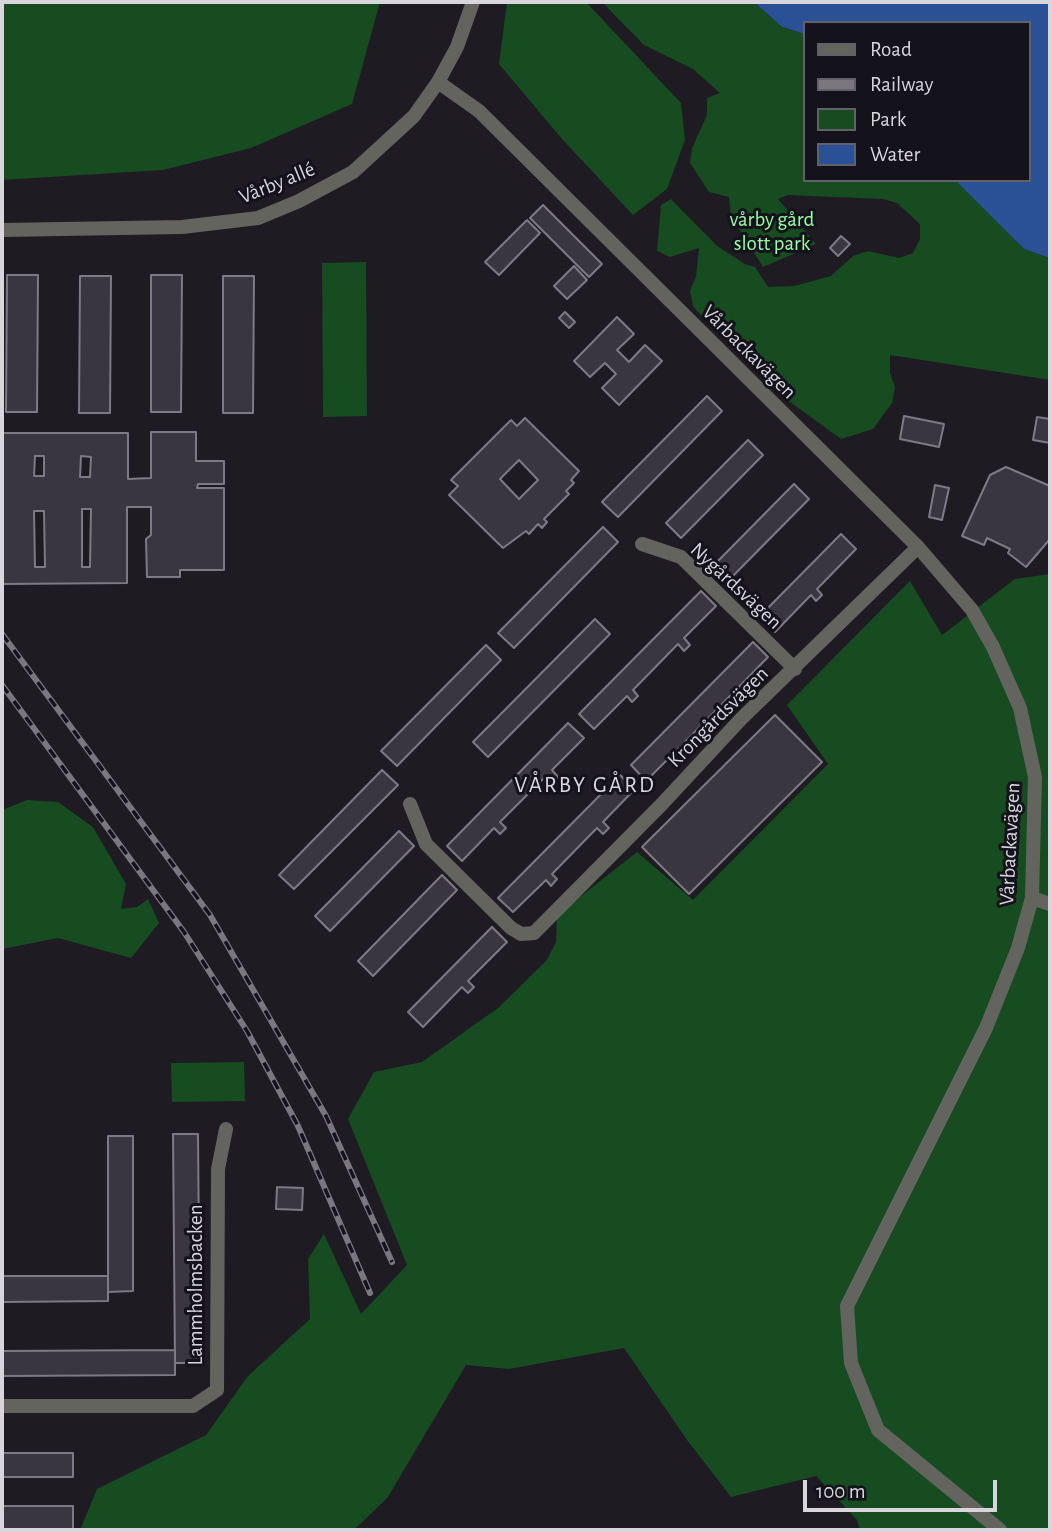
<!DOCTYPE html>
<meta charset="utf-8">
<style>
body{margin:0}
#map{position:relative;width:1052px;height:1532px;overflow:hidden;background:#1e1b23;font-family:"Alegreya Sans",sans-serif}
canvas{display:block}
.frame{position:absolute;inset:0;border:4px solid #d8d6dc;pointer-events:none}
.legend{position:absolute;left:803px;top:21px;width:228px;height:161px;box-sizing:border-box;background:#14121a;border:2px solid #626068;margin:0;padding:9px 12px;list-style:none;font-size:21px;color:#d8d6dc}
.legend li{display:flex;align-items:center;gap:14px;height:35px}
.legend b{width:35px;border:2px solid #626068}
.scale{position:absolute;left:803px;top:1480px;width:194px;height:32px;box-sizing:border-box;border:4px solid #d8d6dc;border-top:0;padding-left:9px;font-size:21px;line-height:24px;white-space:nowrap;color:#d8d6dc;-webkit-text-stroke:5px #14121a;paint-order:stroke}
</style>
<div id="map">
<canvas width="1052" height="1532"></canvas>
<div class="frame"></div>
<ul class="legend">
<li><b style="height:9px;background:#64645f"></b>Road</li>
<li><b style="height:9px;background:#7a777e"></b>Railway</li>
<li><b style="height:19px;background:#174b20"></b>Park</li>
<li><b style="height:19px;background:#2a5196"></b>Water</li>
</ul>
<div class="scale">100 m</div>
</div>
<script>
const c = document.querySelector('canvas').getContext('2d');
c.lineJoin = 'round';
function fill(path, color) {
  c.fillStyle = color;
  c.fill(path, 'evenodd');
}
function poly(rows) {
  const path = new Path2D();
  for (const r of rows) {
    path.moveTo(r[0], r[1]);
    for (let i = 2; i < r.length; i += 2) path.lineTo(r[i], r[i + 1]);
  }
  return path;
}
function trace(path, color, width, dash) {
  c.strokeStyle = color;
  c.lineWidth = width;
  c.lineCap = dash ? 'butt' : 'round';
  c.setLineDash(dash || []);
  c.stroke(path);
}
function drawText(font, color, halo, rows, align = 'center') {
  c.font = font + ' "Alegreya Sans",sans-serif';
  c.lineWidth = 6;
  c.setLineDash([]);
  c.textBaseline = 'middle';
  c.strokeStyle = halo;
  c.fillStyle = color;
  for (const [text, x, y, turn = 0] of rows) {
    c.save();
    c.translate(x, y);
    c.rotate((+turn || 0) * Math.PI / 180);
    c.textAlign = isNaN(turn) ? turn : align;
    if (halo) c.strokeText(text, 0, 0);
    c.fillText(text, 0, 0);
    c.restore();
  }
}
fill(poly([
 [2,2,380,2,352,104,251,148,163,170,2,180],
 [507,2,586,2,681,103,685,140,667,189,633,215,562,139,499,64],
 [602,2,754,2,782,27,805,34,805,180,957,180,1024,249,1050,258,1050,380,890,355,890,373,895,387,892,403,873,429,841,439,779,394,754,345,703,318,693,306,690,291,696,276,699,248,670,257,657,251,661,205,671,199,717,246,745,264,755,267,768,287,794,286,831,276,853,256,868,251,899,258,913,253,920,239,920,224,897,203,883,199,788,195,778,199,816,244,763,267,731,216,729,197,709,192,690,163,692,148,707,115,707,98,720,93,693,69,644,45],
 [366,262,367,416,323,417,322,263],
 [1050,574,1050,1530,860,1530,857,1520,816,1476,731,1497,687,1440,624,1348,509,1369,466,1365,388,1497,354,1530,80,1530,97,1489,206,1435,248,1376,310,1319,308,1259,324,1234,361,1314,407,1265,348,1119,374,1072,422,1062,498,1008,547,960,556,942,557,915,637,852,693,900,828,764,787,705,910,581,942,635,1015,579],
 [27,800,58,802,93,827,126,884,121,909,137,907,148,899,159,923,131,958,58,938,2,949,2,810],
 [244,1062,245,1101,172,1102,171,1063]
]), '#174b20');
fill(poly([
 [754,2,1050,2,1050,258,1024,249,955,180,1029,180,1029,23,805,23,805,34,782,27]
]), '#2a5196');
const building = poly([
 [543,205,602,264,589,277,530,218,543,205],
 [527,220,540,233,499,275,485,262,527,220],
 [841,236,850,244,838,256,830,248,841,236],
 [574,266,587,280,567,299,554,286,574,266],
 [7,275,38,275,37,412,6,412,7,275],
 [151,275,182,275,181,412,151,412,151,275],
 [80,276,111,276,110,413,79,413,80,276],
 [223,276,254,276,253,413,223,413,223,276],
 [565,312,575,322,569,328,559,318,565,312],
 [617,317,634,334,617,350,629,362,645,345,662,361,619,405,602,388,616,374,605,363,590,377,574,361,617,317],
 [707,396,722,411,618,517,602,502,707,396],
 [904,416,944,424,939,447,900,439,904,416],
 [1037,417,1050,419,1050,443,1033,440,1037,417],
 [525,418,579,471,571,480,574,483,566,491,569,494,544,519,547,522,542,528,538,524,529,534,526,531,503,548,449,495,458,486,451,480,511,420,517,426,525,418],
 [519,460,538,480,519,499,500,479,519,460],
 [151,432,196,432,196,461,224,461,224,484,198,484,197,488,224,488,224,570,180,570,180,577,147,577,146,539,151,535,151,507,127,507,127,583,2,584,2,433,128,433,128,479,151,478,151,432],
 [35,456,44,456,44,476,34,476,35,456],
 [81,456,91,457,90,477,80,477,81,456],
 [82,509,91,509,90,567,82,567,82,509],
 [34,511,44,511,45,567,35,567,34,511],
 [748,440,763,455,681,538,666,523,748,440],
 [1006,467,1050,486,1050,539,1026,567,1008,553,1010,549,987,538,984,545,962,536,990,475,1006,467],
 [794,484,809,499,727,582,712,567,794,484],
 [935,485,949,488,942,520,929,517,935,485],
 [603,527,618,542,514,648,498,633,603,527],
 [841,534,856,549,817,589,822,595,816,601,811,595,775,632,759,617,841,534],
 [701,591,716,606,684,638,690,645,684,651,678,644,633,690,638,696,632,702,627,696,594,729,579,714,701,591],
 [595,619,610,634,488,757,473,742,595,619],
 [753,642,768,657,736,690,742,696,736,703,730,696,685,742,690,748,684,754,679,748,646,781,631,765,753,642],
 [486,645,501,660,397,766,381,751,486,645],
 [775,715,822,762,689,894,642,847,775,715],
 [568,723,584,738,552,770,558,777,552,783,546,776,500,822,506,828,500,834,494,828,462,861,447,846,568,723],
 [382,770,398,785,294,889,279,875,382,770],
 [620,775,635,789,603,822,609,828,603,834,597,828,552,874,557,879,551,886,546,880,513,912,498,898,620,775],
 [399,831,414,846,330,931,315,916,399,831],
 [442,875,457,890,373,976,358,961,442,875],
 [492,927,507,942,468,981,474,987,468,993,462,987,423,1027,408,1012,492,927],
 [173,1134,198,1134,200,1363,175,1363,173,1134],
 [108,1136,133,1136,133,1291,108,1292,108,1136],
 [277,1187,303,1188,302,1210,276,1209,277,1187],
 [2,1276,108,1276,108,1301,2,1302,2,1276],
 [175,1350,175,1375,2,1376,2,1351,175,1350],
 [2,1453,73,1453,73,1477,2,1477,2,1453],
 [2,1506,73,1506,73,1530,2,1530,2,1506]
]);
fill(building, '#39363f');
trace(building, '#7e7a85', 2);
trace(poly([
 [438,82,479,111,918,547,972,610,993,647,1020,708,1035,777,1032,898,1018,948,986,1028,847,1306,851,1363,878,1430,1000,1530],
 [642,544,681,557,795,669],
 [410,804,426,844,511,928,521,934,534,933,662,804,741,719,918,547],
 [1032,898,1050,904],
 [2,1406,193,1406,217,1390,218,1169,226,1129]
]), '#64645f', 14);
trace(poly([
 [2,230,182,227,258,218,299,201,353,172,414,116,438,82,457,47,473,2]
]), '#64645f', 14);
const rail = poly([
 [2,634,210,915,326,1116,392,1262],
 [2,685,184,932,247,1031,298,1126,370,1293]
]);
trace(rail, '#7a777e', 6);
trace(rail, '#14121a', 3.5, [10]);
drawText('21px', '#d8d6dc', '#14121a', [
 ["Vårby allé",277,183,-22],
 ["Vårbackavägen",749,352,45],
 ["Nygårdsvägen",736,586,43],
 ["Krongårdsvägen",718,717,-45],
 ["Vårbackavägen",1010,844,-87],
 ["Lammholmsbacken",196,1285,-90]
]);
drawText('21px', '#99fca4', '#14121a', [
 ["vårby gård",772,220],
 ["slott park",772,244]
]);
c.letterSpacing = '2px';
drawText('23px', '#d9d5e1', '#14121a', [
 ["VÅRBY GÅRD",585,785]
]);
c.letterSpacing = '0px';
</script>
